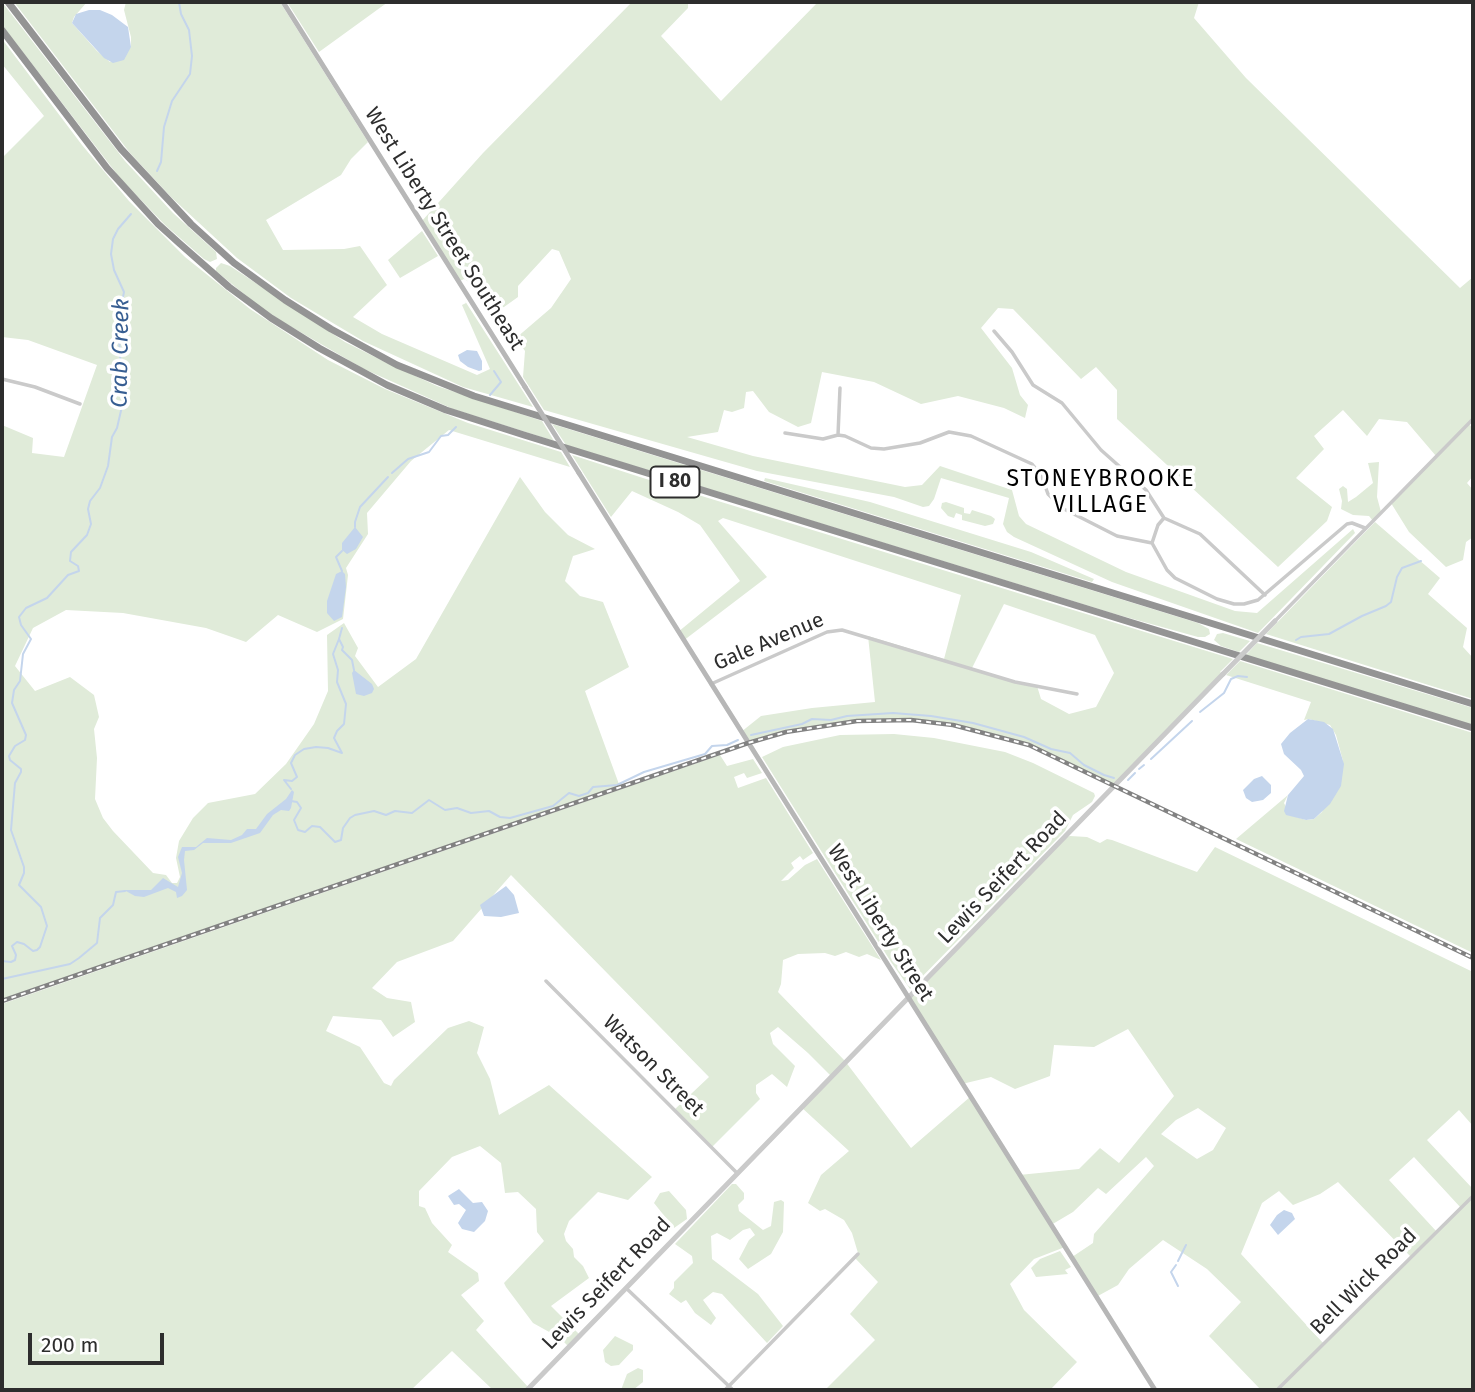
<!DOCTYPE html>
<style>
body{margin:0}
#map{position:relative;width:1475px;height:1392px;overflow:hidden;background:#fff;font-family:"Fira Sans",sans-serif}
canvas{display:block}
.frame{position:absolute;inset:0;border:4px solid #2d2d2d;pointer-events:none}
.scale{position:absolute;left:28px;top:1333px;width:136px;height:32px;box-sizing:border-box;border:4px solid #2d2d2d;border-top:0;padding-left:9px;font-size:21px;line-height:24px;white-space:nowrap;color:#2d2d2d;-webkit-text-stroke:5px #fff;paint-order:stroke}
</style>
<div id="map">
<canvas width="1475" height="1392"></canvas>
<div class="frame"></div>
<div class="scale">200 m</div>
</div>
<script>
const c = document.querySelector('canvas').getContext('2d');
c.lineJoin = 'round';
function fill(path, color) {
  c.fillStyle = color;
  c.fill(path, 'evenodd');
}
function poly(rows) {
  const path = new Path2D();
  for (const r of rows) {
    path.moveTo(r[0], r[1]);
    for (let i = 2; i < r.length; i += 2) path.lineTo(r[i], r[i + 1]);
  }
  return path;
}
function trace(path, color, width, dash) {
  c.strokeStyle = color;
  c.lineWidth = width;
  c.lineCap = dash ? 'butt' : 'round';
  c.setLineDash(dash || []);
  c.stroke(path);
}
function drawText(font, color, halo, rows, align = 'center') {
  c.font = font + ' "Fira Sans",sans-serif';
  c.lineWidth = 7;
  c.setLineDash([]);
  c.textBaseline = 'middle';
  c.strokeStyle = halo;
  c.fillStyle = color;
  for (const [text, x, y, turn = 0] of rows) {
    c.save();
    c.translate(x, y);
    c.rotate((+turn || 0) * Math.PI / 180);
    c.textAlign = isNaN(turn) ? turn : align;
    if (halo) c.strokeText(text, 0, 0);
    c.fillText(text, 0, 0);
    c.restore();
  }
}
fill(poly([
 [2,2,125,161,173,213,216,252,217,259,210,262,204,259,165,225,120,178,2,25],
 [14,2,87,2,74,17,72,23,97,51,110,62,131,47,131,37,124,10,126,2,280,2,368,142,351,159,341,175,266,220,283,250,344,249,360,246,387,285,353,317,382,334,477,375,490,369,462,305,466,303,465,301,533,407,463,387,363,341,291,298,237,258,172,198,130,153],
 [287,2,388,2,319,52],
 [632,2,688,2,688,8,661,36,721,101,818,2,1199,2,1194,18,1246,78,1460,288,1473,277,1473,419,1469,424,1473,429,1473,476,1467,483,1473,490,1473,537,1466,542,1463,560,1446,567,1409,532,1391,503,1436,456,1407,422,1379,419,1367,436,1343,410,1314,436,1324,449,1296,478,1332,507,1327,521,1278,567,1117,419,1117,390,1096,367,1081,379,1013,309,998,308,981,328,1012,368,1020,395,1028,405,1025,418,1004,408,958,396,921,404,874,382,822,372,811,423,798,427,769,412,753,391,746,392,744,408,732,412,724,410,718,432,687,437,753,456,905,487,922,485,940,466,1012,490,1019,516,1026,524,1126,572,1235,611,1257,613,1353,529,1355,533,1258,633,1112,582,1014,537,1007,532,1003,524,1009,498,941,478,934,499,929,506,923,507,894,497,757,471,544,410,523,377,525,351,516,338,551,308,571,279,559,251,552,249,518,286,518,297,504,307,493,310,488,307,469,282,464,279,458,282,421,222,483,153],
 [2,39,82,145,129,201,185,257,250,309,328,360,385,389,468,423,561,452,570,467,449,430,411,461,367,513,368,534,346,568,348,575,343,619,317,632,278,615,246,642,206,628,123,613,66,610,33,628,15,666,35,691,70,677,94,695,99,717,94,729,97,758,95,799,103,818,113,831,153,873,166,875,172,883,177,883,180,877,176,858,179,841,193,818,208,803,255,794,286,764,314,724,328,691,327,635,344,623,358,648,355,656,378,687,416,659,520,477,545,512,568,535,595,549,573,556,565,581,580,596,603,602,629,667,585,691,620,787,2,1001,2,425,33,438,32,453,64,457,97,365,28,340,2,337,2,158,44,116,2,64],
 [422,231,438,256,400,278,388,260],
 [221,263,230,266,345,342,383,361,437,386,542,421,554,441,453,409,364,369,283,322,255,303,216,271,216,268],
 [552,424,1198,623,1209,629,1210,634,1205,637,1198,637,1115,614,566,445],
 [572,455,643,478,1233,659,1220,672,1223,674,1115,785,1029,745,953,725,911,720,821,725,748,743,741,732,761,716,812,708,875,702,868,636,944,659,961,595,723,518,718,521,767,577,683,641,678,632,740,581,700,525,678,512,632,491,611,517],
 [1004,604,1095,635,1114,673,1096,707,1069,714,1041,699,1037,686,1015,682,972,668],
 [1379,462,1377,497,1381,512,1373,521,1369,516,1353,515,1341,509,1342,501,1339,489,1343,486,1347,489,1348,502,1356,497,1373,483,1368,463],
 [765,478,870,502,1031,552,1094,579,1092,582,764,481],
 [946,502,964,508,964,513,970,514,972,510,991,516,995,519,993,524,985,526,962,520,962,515,956,513,954,518,948,516,941,508,942,503],
 [1375,522,1440,578,1428,594,1467,628,1463,647,1473,658,1473,699,1266,634],
 [1223,633,1250,641,1239,652,1221,646,1214,640,1217,634],
 [1257,643,1473,708,1473,725,1246,655],
 [1240,661,1473,733,1473,953,1236,839,1288,795,1284,803,1290,815,1306,820,1314,819,1322,812,1343,761,1336,735,1330,725,1309,719,1304,720,1311,702,1226,675],
 [894,734,934,738,1005,752,1033,763,1094,793,1095,796,1092,802,1073,815,1065,831,910,989,891,962,762,757,783,747,840,735],
 [720,755,727,766,753,759,762,773,747,778,744,773,734,777,738,788,766,778,813,853,803,860,800,856,791,863,794,868,781,881,788,880,805,865,817,859,881,960,867,954,859,957,846,952,835,956,825,953,798,954,783,960,781,984,778,992,845,1061,911,1148,970,1097,1019,1175,1079,1169,1100,1148,1119,1163,1174,1096,1128,1029,1094,1047,1054,1045,1050,1076,1015,1089,991,1077,962,1084,908,997,1063,838,1070,836,1087,837,1100,843,1107,839,1112,840,1197,872,1215,847,1473,972,1473,1126,1459,1110,1427,1140,1473,1189,1473,1390,1261,1390,1209,1336,1241,1302,1207,1269,1163,1240,1129,1269,1118,1285,1096,1297,1072,1257,1093,1243,1094,1234,1154,1166,1146,1157,1106,1194,1098,1188,1073,1212,1051,1225,1065,1247,1034,1259,1010,1284,1024,1310,1077,1362,1050,1390,825,1390,875,1340,850,1314,878,1282,854,1257,858,1253,852,1233,844,1220,825,1209,820,1211,808,1203,821,1175,849,1151,801,1107,831,1076,808,1053,778,1027,770,1033,773,1044,795,1066,787,1087,772,1074,756,1085,756,1093,760,1099,712,1147,674,1110,709,1077,511,875,453,941,397,962,372,988,387,998,411,1002,415,1022,393,1037,381,1020,333,1016,326,1031,360,1047,384,1083,391,1086,394,1080,448,1028,469,1021,484,1027,477,1053,490,1079,499,1115,549,1085,652,1177,628,1200,598,1192,569,1221,564,1234,566,1241,573,1249,574,1257,583,1266,589,1278,551,1306,580,1335,569,1347,560,1338,533,1323,506,1287,504,1283,544,1241,537,1232,536,1209,518,1192,505,1193,501,1163,480,1146,452,1157,419,1191,419,1206,425,1208,432,1223,452,1245,448,1252,478,1273,479,1281,461,1295,484,1321,476,1330,529,1388,527,1390,493,1390,452,1351,411,1390,2,1390,2,1004],
 [1198,1108,1226,1128,1213,1150,1197,1159,1161,1134,1176,1120],
 [1414,1157,1461,1208,1437,1232,1389,1180],
 [1338,1182,1411,1257,1324,1344,1241,1254,1262,1203,1279,1191,1293,1205,1320,1194],
 [732,1184,736,1184,744,1193,744,1199,738,1205,739,1211,763,1230,771,1226,774,1202,781,1200,784,1202,783,1232,771,1254,748,1269,739,1259,749,1240,755,1235,750,1228,743,1230,730,1240,717,1233,711,1236,712,1259,758,1294,783,1326,767,1343,722,1294,713,1292,703,1300,716,1318,711,1325,695,1313,686,1300,681,1303,669,1294,674,1288,674,1282,693,1263,692,1256,675,1244],
 [669,1191,686,1210,687,1219,674,1228,654,1203,660,1193],
 [1060,1251,1071,1267,1065,1270,1068,1274,1036,1277,1031,1268,1040,1259],
 [615,1336,633,1345,633,1350,619,1365,611,1366,605,1362,603,1350],
 [638,1368,643,1370,643,1382,633,1390,621,1390,627,1374]
]), '#e0ebd9');
fill(poly([
 [89,10,100,10,112,15,128,27,131,47,124,60,113,63,104,58,72,23,76,14],
 [467,350,477,351,482,361,482,370,479,371,468,367,460,361,458,355],
 [355,527,363,537,356,549,347,554,342,550,342,543],
 [342,571,345,574,346,587,342,617,334,621,327,613,327,601,336,574],
 [354,670,372,684,374,689,372,693,364,696,356,694,352,673],
 [1308,719,1324,722,1333,729,1344,764,1341,786,1330,804,1314,819,1306,820,1286,815,1284,811,1288,795,1304,776,1301,770,1284,754,1281,744,1290,733],
 [1262,776,1271,785,1271,793,1263,800,1252,802,1246,798,1243,790,1254,779],
 [292,790,294,792,291,808,289,811,281,810,273,815,260,833,231,843,203,843,194,850,185,851,184,860,187,890,182,896,177,898,176,892,168,888,144,897,135,896,124,890,151,890,163,878,178,887,182,873,178,857,182,847,196,847,207,838,231,840,242,835,247,829,256,829,267,814,286,799],
 [506,886,514,895,519,913,501,917,484,916,480,905],
 [459,1189,473,1203,482,1202,488,1211,485,1221,474,1232,462,1229,458,1223,466,1210,459,1204,454,1205,448,1196],
 [1284,1210,1292,1213,1295,1219,1278,1235,1270,1225,1277,1215]
]), '#c4d5ec');
trace(poly([
 [157,171,161,162,164,127,172,101,190,74,192,56,189,30,181,14,179,2],
 [490,395,501,382,494,371],
 [392,473,408,459,429,452,441,436,448,435,456,427],
 [355,527,355,522,360,507,388,477],
 [342,551,336,557,342,571],
 [342,628,339,639,343,647,342,650,352,660,354,670],
 [1296,640,1301,637,1329,634,1362,616,1386,606,1391,602,1397,577,1402,568,1421,561],
 [1200,712,1224,693,1231,679,1238,676,1247,677],
 [751,735,802,724,812,719,831,720,847,716,893,713,931,716,973,723,1024,737,1051,749,1070,753,1084,765,1104,775,1114,778],
 [1151,759,1192,721],
 [1139,769,1144,765],
 [1128,780,1135,773],
 [291,789,284,780,292,781,297,777,291,763,295,755,304,749,316,747,328,748,342,753,334,738,337,731,344,724,346,704,337,682,338,670,333,654,339,639],
 [291,801,297,802,301,808,294,820,298,830,305,832,312,826,320,827,335,842,341,840,343,828,350,818,355,815,374,811,386,815,395,811,412,813,429,800,445,810,457,808,471,813,489,811,500,817,510,818,553,806,569,793,579,796,588,793,593,787,617,785,644,772,705,754,712,746,727,745,738,740],
 [2,961,11,962,15,960,16,955,12,946,17,942,24,944,33,951,37,950,40,947,47,926,41,907,19,885,24,873,24,867,11,830,15,783,21,772,21,769,10,760,9,756,15,746,25,740,26,735,12,703,14,690,20,681,23,654,31,639,21,625,19,617,26,608,47,598,68,575,79,571,78,566,70,561,71,552,87,535,91,524,88,509,90,501,100,488,108,466,112,437,117,428,123,402,118,321,124,292,114,270,111,254,113,239,118,229,131,214],
 [2,979,70,964,79,958,97,943,100,918,113,905,116,892,125,891],
 [1178,1261,1186,1245],
 [1176,1265,1171,1272,1178,1286]
]), '#c4d5ec', 2);
trace(poly([
 [994,331,1012,352,1033,385,1062,403,1101,450,1146,490,1164,518,1200,534,1265,595],
 [2,379,35,387,80,404],
 [785,433,823,439,838,435,845,436,871,448,884,449,920,443,949,432,971,436,1032,464,1041,475,1048,494,1062,508,1117,536,1152,543,1167,570,1175,578,1217,599,1234,604,1244,604,1258,600,1347,524,1352,523,1365,528],
 [838,435,840,388],
 [1152,543,1158,525,1164,518],
 [1275,621,1473,419],
 [711,684,827,632,842,630,1015,682,1077,694],
 [546,981,737,1173],
 [626,1288,733,1390],
 [725,1390,858,1254],
 [1277,1390,1473,1196]
]), '#cacaca', 3.5);
trace(poly([
 [527,1390,1223,674]
]), '#cacaca', 5);
trace(poly([
 [283,2,525,387],
 [579,473,1155,1390]
]), '#b7b7b7', 5);
trace(poly([
 [8,2,121,149,191,224,234,263,285,300,331,329,397,365,474,396,1473,704],
 [2,30,107,168,158,224,179,243,229,287,271,318,319,348,387,385,446,410,524,435,1473,728]
]), '#949494', 7);
const rail = poly([
 [2,1001,748,743,786,732,857,721,911,720,953,725,1029,745,1473,958]
]);
trace(rail, '#828282', 4.5);
trace(rail, '#fff', 2, [5]);
trace(poly([
 [1223,674,1275,621]
]), '#cacaca', 5);
trace(poly([
 [525,387,579,473]
]), '#b7b7b7', 5);
for (const [x, y, w] of [
 [675,482,49]
]) {
  const box = new Path2D();
  box.roundRect(x - w / 2, y - 15.5, w, 31, 5);
  c.fillStyle = '#fff';
  c.fill(box);
  trace(box, '#2d2d2d', 2);
}
drawText('bold 19px', '#2d2d2d', null, [
 ["I 80",675,482]
]);
drawText('21px', '#2d2d2d', '#fff', [
 ["West Liberty Street Southeast",444,229,58],
 ["Gale Avenue",769,642,-23],
 ["Lewis Seifert Road",1003,878,-46],
 ["West Liberty Street",880,923,58],
 ["Watson Street",653,1066,45],
 ["Bell Wick Road",1364,1282,-45],
 ["Lewis Seifert Road",607,1284,-46]
]);
drawText('italic 23px', '#375e92', '#fff', [
 ["Crab Creek",121,353,-89]
]);
c.letterSpacing = '2px';
drawText('23px', '#000', '#fff', [
 ["STONEYBROOKE",1101,480],
 ["VILLAGE",1101,506]
]);
c.letterSpacing = '0px';
</script>
